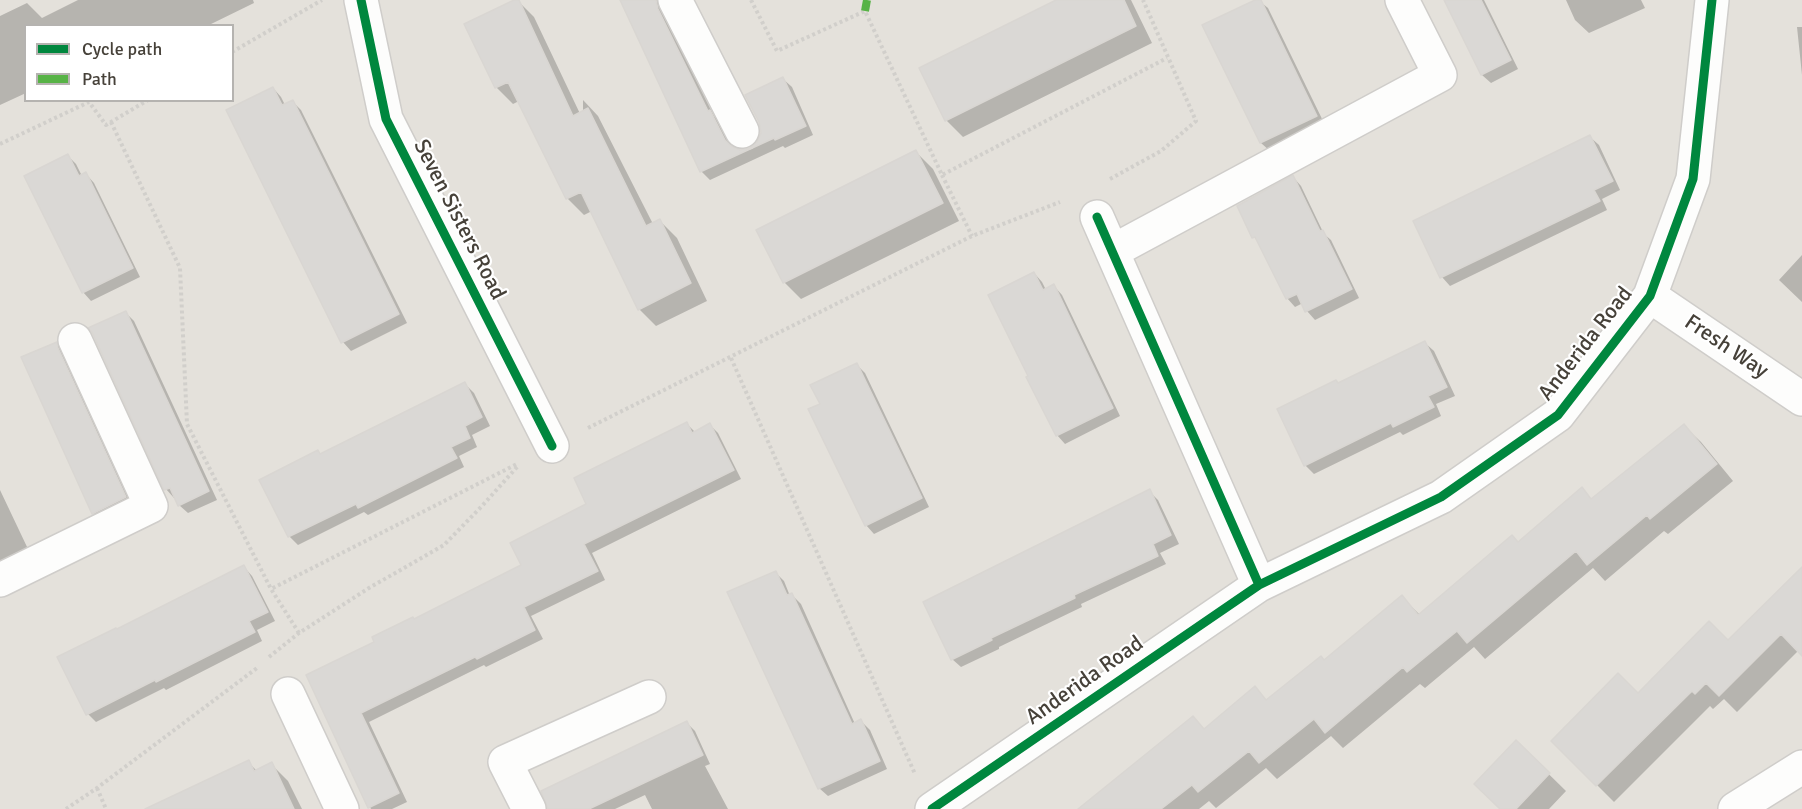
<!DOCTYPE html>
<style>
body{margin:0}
#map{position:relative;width:1802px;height:809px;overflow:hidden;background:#f1efec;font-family:Signika,sans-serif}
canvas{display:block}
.legend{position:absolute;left:24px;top:24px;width:210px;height:78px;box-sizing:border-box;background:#fff;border:2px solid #b5b3b0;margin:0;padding:8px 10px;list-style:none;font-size:18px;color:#464139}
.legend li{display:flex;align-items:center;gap:12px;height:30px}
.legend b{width:30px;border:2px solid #b5b3b0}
</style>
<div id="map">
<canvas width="1802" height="809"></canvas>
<ul class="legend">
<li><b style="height:8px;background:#00873e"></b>Cycle path</li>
<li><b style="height:8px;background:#57b346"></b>Path</li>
</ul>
</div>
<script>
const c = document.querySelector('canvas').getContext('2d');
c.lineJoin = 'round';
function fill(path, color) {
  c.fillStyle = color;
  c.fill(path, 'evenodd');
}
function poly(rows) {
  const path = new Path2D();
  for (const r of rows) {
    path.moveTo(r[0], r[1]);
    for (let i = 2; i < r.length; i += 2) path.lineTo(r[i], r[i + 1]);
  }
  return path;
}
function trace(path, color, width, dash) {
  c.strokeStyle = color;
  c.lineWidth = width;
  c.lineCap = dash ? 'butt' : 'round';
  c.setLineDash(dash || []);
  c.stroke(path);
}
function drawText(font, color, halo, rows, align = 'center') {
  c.font = font + ' Signika,sans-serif';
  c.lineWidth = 4.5;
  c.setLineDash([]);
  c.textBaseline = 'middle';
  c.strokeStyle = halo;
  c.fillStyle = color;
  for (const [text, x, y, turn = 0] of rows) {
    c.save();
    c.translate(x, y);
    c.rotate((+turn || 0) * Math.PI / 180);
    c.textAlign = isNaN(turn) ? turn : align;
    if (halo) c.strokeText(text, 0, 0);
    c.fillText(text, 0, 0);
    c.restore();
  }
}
fill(poly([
 [0,0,1802,0,1802,809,0,809],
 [26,26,232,26,232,100,26,100]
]), '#e4e1db');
fill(poly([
 [78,0,253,0,254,3,207,26,26,26,26,93,0,105,0,16,27,3,42,18],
 [517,0,534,17,583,120,583,100,598,116,653,224,660,221,677,238,707,301,656,326,639,309,592,211,584,215,567,198,519,101,513,104,496,87],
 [621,0,660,0,666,19,714,116,719,121,733,149,742,151,752,149,759,142,783,79,792,87,813,135,785,148,783,146,710,180,701,171],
 [1060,0,1131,0,1152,43,963,137,946,120],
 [1258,0,1268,8,1325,125,1270,151,1261,143,1204,26],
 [1446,0,1484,0,1518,69,1491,83,1482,75],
 [1566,0,1641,0,1645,8,1589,33,1575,20],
 [1797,27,1802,27,1802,75],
 [273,88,281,97,285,105,292,101,301,110,407,323,351,351,343,342,228,110],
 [1590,137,1599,145,1620,190,1602,199,1607,210,1450,286,1442,277,1415,221],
 [916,152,933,169,959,221,801,299,784,282],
 [68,156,76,164,82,176,86,174,94,183,140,277,91,301,83,292],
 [1293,177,1301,186,1324,234,1331,240,1359,298,1315,320,1307,311,1303,303,1295,307,1287,298,1260,244,1254,237],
 [1802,255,1802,302,1779,280],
 [1034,273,1042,282,1046,290,1054,286,1062,295,1120,416,1065,444,1057,435],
 [126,313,134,321,217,500,188,513,179,505,176,497,174,498,166,489,93,331],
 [57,343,65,352,134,506,102,522,94,513],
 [1425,343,1434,351,1455,396,1436,404,1441,416,1403,435,1400,432,1314,474,1305,465,1279,409,1338,384],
 [856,364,865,373,929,507,874,534,866,525,822,405],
 [465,384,474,393,490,426,472,435,477,447,459,456,464,467,368,515,364,512,298,545,289,536],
 [686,423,695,432,710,425,718,433,741,479,592,553,605,580,531,616,543,639,486,667,484,665,369,722,407,802,392,809,371,809,308,676,376,642,414,620,523,565,588,504],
 [1684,426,1701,442,1733,481,1668,534,1664,531,1605,581,1593,568,1485,659,1474,647,1425,688,1420,684,1343,748,1331,736,1277,779,1266,768,1216,808,1209,801,1199,809,1080,809,1193,718,1205,730,1255,688,1267,701,1325,662,1402,597,1420,615,1518,543,1582,489,1592,500],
 [0,490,28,549,0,562],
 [1149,491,1158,500,1179,544,1160,553,1166,564,1081,604,1082,607,999,647,999,649,961,667,952,659],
 [244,567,252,576,275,621,257,630,262,641,166,690,164,688,96,722,88,714,117,631],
 [1802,569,1802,653,1799,650,1737,712,1724,699,1713,709,1710,706,1614,802,1553,741,1638,695,1728,642],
 [775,572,784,581,790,596,792,595,801,604,855,724,861,721,870,730,887,769,828,796,819,788],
 [687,723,695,731,710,764,705,766,728,809,652,809,645,795,615,809,551,809],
 [1516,742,1566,791,1549,809,1502,809],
 [248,762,257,771,271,764,288,781,302,809,147,809]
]), '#0003');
const building = poly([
 [514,0,519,0,573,116,588,108,646,226,660,219,691,283,638,310,581,192,566,199,508,82,495,88,464,24,514,0],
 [620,0,656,0,658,9,708,111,710,110,725,140,731,146,740,150,750,148,757,142,761,133,759,122,745,95,783,77,806,126,775,140,774,138,700,172,620,0],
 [1056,0,1124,0,1136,26,945,121,919,68,1056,0],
 [1255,0,1261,0,1317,116,1260,143,1202,25,1255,0],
 [1444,0,1481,0,1511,60,1481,75,1444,0],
 [273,87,282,105,293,100,399,314,341,343,226,110,273,87],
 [1590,135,1613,181,1594,190,1600,201,1440,278,1413,221,1590,135],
 [916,150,943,203,783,283,756,230,916,150],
 [68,154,79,176,86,172,133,268,82,293,24,176,68,154],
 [1293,175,1320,231,1323,230,1352,289,1305,312,1297,294,1286,299,1255,237,1252,238,1237,206,1293,175],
 [1034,272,1043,290,1054,284,1113,408,1056,436,1026,377,1028,376,988,295,1034,272],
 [126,311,209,491,178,506,170,488,164,490,92,332,88,328,126,311],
 [1425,341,1447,387,1428,396,1434,407,1393,427,1391,423,1304,466,1277,409,1336,380,1338,383,1425,341],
 [57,342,58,348,126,497,92,514,21,357,57,342],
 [857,363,922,498,865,526,808,409,820,404,810,385,857,363],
 [465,382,482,417,465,426,470,438,451,447,457,458,358,508,356,504,288,537,259,480,318,450,320,454,465,382],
 [687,422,692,433,710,423,734,470,584,544,598,571,524,607,535,630,477,659,475,657,361,713,399,793,368,808,306,675,374,642,372,637,413,617,414,619,521,565,510,543,586,504,574,478,687,422],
 [1684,424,1717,464,1650,519,1647,515,1587,565,1576,551,1467,643,1457,631,1407,672,1403,667,1325,733,1314,719,1259,763,1249,751,1198,792,1192,785,1161,809,1078,809,1193,716,1204,729,1255,686,1266,700,1321,656,1324,660,1402,595,1418,615,1512,535,1518,542,1582,487,1591,499,1684,424],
 [1150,489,1171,535,1153,544,1158,556,1074,595,1075,598,991,638,992,640,951,660,923,602,1150,489],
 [244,565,268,612,249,621,255,632,156,682,155,680,86,715,57,657,116,628,117,629,244,565],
 [1802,567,1802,656,1781,634,1719,696,1706,683,1695,694,1692,691,1596,786,1551,741,1618,673,1638,693,1709,621,1728,640,1802,567],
 [776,571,787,595,792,593,852,724,861,719,880,761,818,789,727,592,776,571],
 [687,721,703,755,589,809,548,809,541,791,687,721],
 [1516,740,1550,773,1516,809,1500,809,1474,784,1516,740],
 [249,760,254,771,272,762,294,809,145,809,249,760]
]);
fill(building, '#dad8d5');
trace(building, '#d9d6d2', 1.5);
const minor = poly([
 [361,0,386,119,552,446],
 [675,0,742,131],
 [1097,217,1259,585],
 [1113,251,1440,75,1402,0],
 [1650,296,1802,399],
 [0,580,151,506,75,340],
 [288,694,342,809],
 [529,809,505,762,649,697],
 [932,809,1259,585,1441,497,1558,415,1650,296,1693,179,1712,0],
 [1735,809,1802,767]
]);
trace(minor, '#cfcdca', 36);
trace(poly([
 [751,0,777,51,865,11,942,175,1167,58],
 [232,52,322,0],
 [111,122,180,268,187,424,271,589],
 [0,144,89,102,106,125,148,100],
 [942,175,972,236],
 [1110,179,1161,151,1196,121,1143,0],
 [731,358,915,774],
 [588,428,972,236,1060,202],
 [299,633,271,589,517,464],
 [269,657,299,633,369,588,444,545,482,506,518,466],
 [97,788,106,809],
 [66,809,97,788,257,668]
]), '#d1cfcb', 4, [3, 3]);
trace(minor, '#fdfdfc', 33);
trace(poly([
 [865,11,867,0]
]), '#57b346', 8, [15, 8]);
trace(poly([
 [361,0,386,119,552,446],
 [1097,217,1259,585],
 [932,809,1259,585,1441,497,1558,415,1650,296,1693,179,1712,0]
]), '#00873e', 9);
drawText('22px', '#464139', '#fff', [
 ["Seven Sisters Road",459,220,63],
 ["Anderida Road",1586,344,-52],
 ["Fresh Way",1726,347,34],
 ["Anderida Road",1085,681,-35]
]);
</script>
